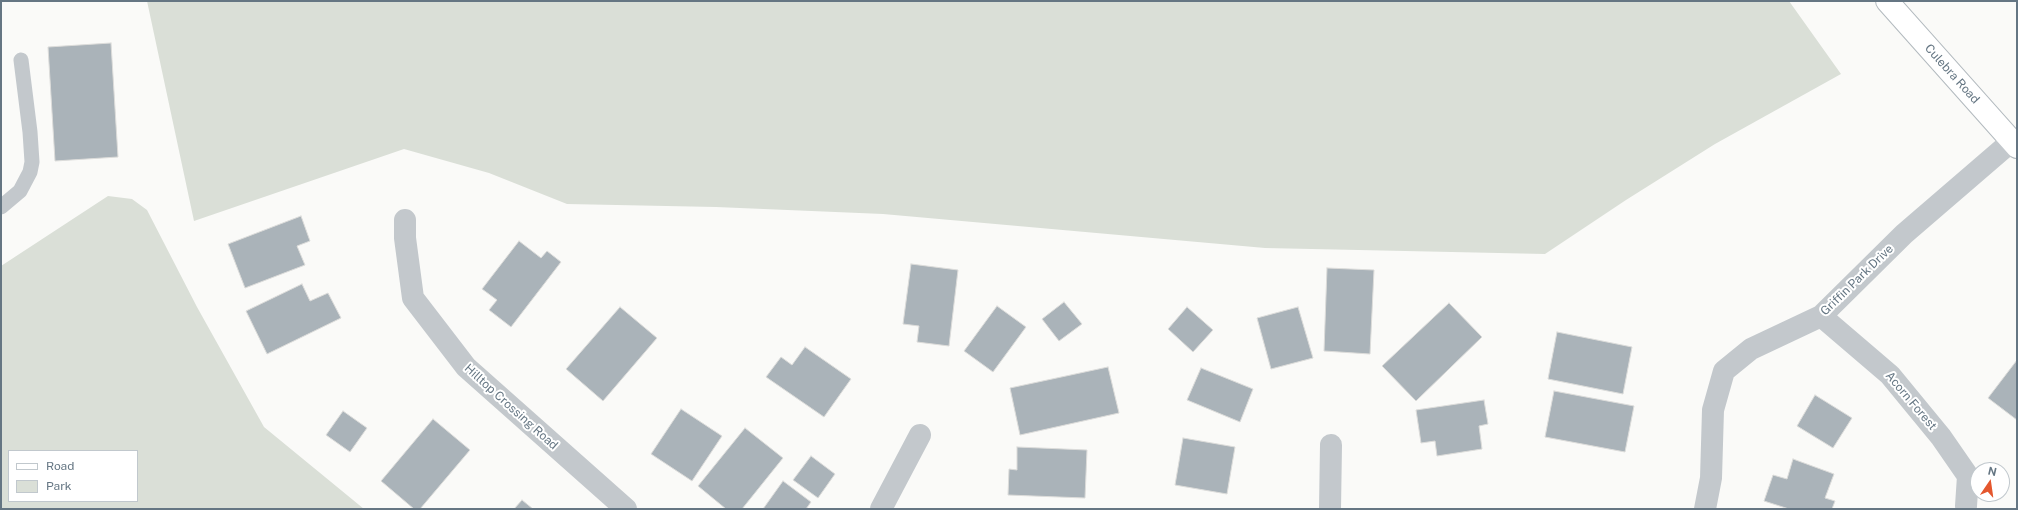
<!DOCTYPE html>
<style>
body{margin:0}
#map{position:relative;width:2018px;height:510px;overflow:hidden;background:#fafaf8;font-family:"Public Sans",sans-serif}
canvas{display:block}
.frame{position:absolute;inset:0;border:2px solid #657683;pointer-events:none}
.legend{position:absolute;left:8px;top:450px;width:130px;height:52px;box-sizing:border-box;background:#fff;border:1px solid #c1c8cd;margin:0;padding:5px 7px;list-style:none;font-size:12px;color:#657683}
.legend li{display:flex;align-items:center;gap:8px;height:20px}
.legend b{width:20px;border:1px solid #c1c8cd}
.north{position:absolute;left:1970px;top:462px;width:40px;height:40px;box-sizing:border-box;background:#fff;border:1px solid #c1c8cd;border-radius:50%;rotate:13deg;font-size:11px;font-weight:700;line-height:16px;text-align:center;color:#657683}
.north::after{content:'';display:block;margin:auto;width:14px;height:18px;background:#e4572e;clip-path:polygon(50% 0,100% 100%,50% 72%,0 100%)}
</style>
<div id="map">
<canvas width="2018" height="510"></canvas>
<div class="frame"></div>
<ul class="legend">
<li><b style="height:5px;background:#fff"></b>Road</li>
<li><b style="height:11px;background:#dadfd7"></b>Park</li>
</ul>
<div class="north">N</div>
</div>
<script>
const c = document.querySelector('canvas').getContext('2d');
c.lineJoin = 'round';
function fill(path, color) {
  c.fillStyle = color;
  c.fill(path, 'evenodd');
}
function poly(rows) {
  const path = new Path2D();
  for (const r of rows) {
    path.moveTo(r[0], r[1]);
    for (let i = 2; i < r.length; i += 2) path.lineTo(r[i], r[i + 1]);
  }
  return path;
}
function trace(path, color, width, dash) {
  c.strokeStyle = color;
  c.lineWidth = width;
  c.lineCap = dash ? 'butt' : 'round';
  c.setLineDash(dash || []);
  c.stroke(path);
}
function drawText(font, color, halo, rows, align = 'center') {
  c.font = font + ' "Public Sans",sans-serif';
  c.lineWidth = 4;
  c.setLineDash([]);
  c.textBaseline = 'middle';
  c.strokeStyle = halo;
  c.fillStyle = color;
  for (const [text, x, y, turn = 0] of rows) {
    c.save();
    c.translate(x, y);
    c.rotate((+turn || 0) * Math.PI / 180);
    c.textAlign = isNaN(turn) ? turn : align;
    if (halo) c.strokeText(text, 0, 0);
    c.fillText(text, 0, 0);
    c.restore();
  }
}
fill(poly([
 [147,1,1789,1,1841,74,1715,144,1626,200,1545,254,1265,248,883,214,716,207,567,204,489,173,404,149,194,221],
 [108,196,132,199,147,210,197,307,264,427,364,509,1,509,1,266],
 [9,451,137,451,137,501,9,501]
]), '#dadfd7');
const building = poly([
 [111,43,118,157,55,161,48,47,111,43],
 [301,216,310,241,297,246,305,265,245,288,228,244,301,216],
 [519,241,541,258,547,251,561,262,511,327,489,310,497,300,482,289,519,241],
 [911,264,958,270,949,346,917,342,919,326,903,324,911,264],
 [1327,268,1374,270,1370,354,1324,351,1327,268],
 [302,284,310,301,328,293,341,318,267,354,246,311,302,284],
 [1064,302,1082,324,1059,341,1042,319,1064,302],
 [1449,303,1482,337,1416,401,1382,366,1449,303],
 [997,306,1026,327,993,372,964,351,997,306],
 [620,307,657,338,603,401,566,369,620,307],
 [1187,307,1213,330,1193,352,1168,329,1187,307],
 [1298,307,1313,358,1271,369,1257,318,1298,307],
 [1557,332,1632,347,1623,394,1548,379,1557,332],
 [805,347,851,379,824,417,766,377,781,357,792,365,805,347],
 [2017,360,2017,420,1988,398,2017,360],
 [1108,367,1119,413,1020,435,1010,388,1108,367],
 [1201,368,1253,389,1240,422,1187,400,1201,368],
 [1554,391,1634,406,1625,452,1545,437,1554,391],
 [1815,395,1852,418,1833,448,1797,426,1815,395],
 [1484,400,1488,424,1479,426,1482,449,1437,456,1435,441,1421,443,1416,410,1484,400],
 [681,409,722,436,692,481,651,454,681,409],
 [343,411,367,428,350,452,326,435,343,411],
 [433,419,470,450,420,509,414,509,381,481,433,419],
 [745,428,783,458,742,509,726,509,698,486,745,428],
 [1183,438,1235,447,1227,494,1175,485,1183,438],
 [1017,447,1087,450,1085,498,1008,495,1009,469,1017,470,1017,447],
 [811,456,835,474,818,498,793,480,811,456],
 [1793,459,1834,474,1825,498,1835,501,1832,509,1789,509,1764,501,1773,475,1787,479,1793,459],
 [783,481,811,502,806,509,763,509,783,481],
 [522,500,533,509,514,509,522,500]
]);
fill(building, '#aab3b9');
trace(building, '#dcdcda', 1);
const secondary = poly([
 [1887,1,2017,147]
]);
trace(secondary, '#b3babf', 24);
trace(poly([
 [1,207,20,191,30,172,32,162,30,132,21,60]
]), '#c3c8cc', 15);
trace(poly([
 [405,220,405,238,413,298,466,367,626,509],
 [1821,316,1890,375,1941,437,1968,476,1966,506],
 [881,509,920,435],
 [1330,509,1331,445],
 [1705,509,1711,478,1713,410,1724,371,1751,349,1821,316,1904,234,2012,141]
]), '#c3c8cc', 22);
trace(secondary, '#fff', 22);
drawText('12px', '#657683', '#fff', [
 ["Culebra Road",1952,74,48],
 ["Griffin Park Drive",1857,280,-44],
 ["Acorn Forest",1911,401,50],
 ["Hilltop Crossing Road",511,407,42]
]);
</script>
